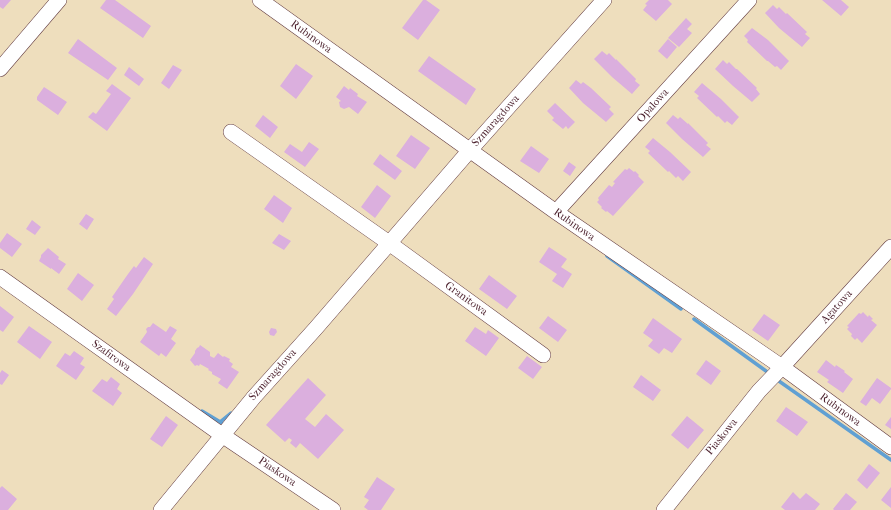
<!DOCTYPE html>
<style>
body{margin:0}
canvas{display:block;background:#eedebd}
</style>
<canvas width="891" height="510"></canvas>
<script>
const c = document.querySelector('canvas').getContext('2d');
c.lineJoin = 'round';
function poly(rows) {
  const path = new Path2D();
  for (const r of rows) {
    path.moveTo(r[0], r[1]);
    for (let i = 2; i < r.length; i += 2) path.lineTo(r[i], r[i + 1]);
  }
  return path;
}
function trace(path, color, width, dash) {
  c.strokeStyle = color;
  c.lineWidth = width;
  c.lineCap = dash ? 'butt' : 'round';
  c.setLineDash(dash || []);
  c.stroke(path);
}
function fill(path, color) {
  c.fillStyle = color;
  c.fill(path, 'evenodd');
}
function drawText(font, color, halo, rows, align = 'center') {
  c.font = font + ' "IM FELL French Canon",serif';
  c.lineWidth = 3;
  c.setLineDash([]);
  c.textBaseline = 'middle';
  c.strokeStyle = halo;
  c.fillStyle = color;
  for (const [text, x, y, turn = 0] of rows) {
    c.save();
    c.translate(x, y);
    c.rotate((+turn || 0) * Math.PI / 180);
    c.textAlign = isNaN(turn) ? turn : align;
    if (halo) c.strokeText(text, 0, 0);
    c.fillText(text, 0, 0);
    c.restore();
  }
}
trace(poly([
 [607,256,681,309],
 [694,319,766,371],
 [776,379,891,460],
 [202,411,222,423],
 [220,422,231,413]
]), '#60a0d3', 3.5);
fill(poly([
 [0,0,11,0,3,9,0,7],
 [106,0,115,0,151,26,143,38,100,8],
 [423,0,426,0,440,10,418,40,402,28],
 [649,0,668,0,672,4,656,21,643,10,647,5,645,4],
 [822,0,841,0,849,7,841,16],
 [773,5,777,9,779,7,786,14,787,13,807,32,805,34,810,38,802,47,779,28,765,13],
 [686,18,692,24,687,29,692,33,679,47,668,38],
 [752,28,768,40,789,61,781,70,777,66,775,67,768,61,767,61,747,42,748,40,744,36],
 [78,39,117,68,108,80,68,53],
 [668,39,677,47,667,59,658,51],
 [602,51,607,55,609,53,616,60,616,59,636,79,635,81,640,85,632,94,612,77,594,59],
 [429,56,476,89,466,105,418,71],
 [723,60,727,64,729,62,736,69,737,69,757,88,756,89,760,94,752,102,733,86,715,69],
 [296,64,313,76,296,99,280,86],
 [173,65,182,70,169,89,161,83],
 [129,67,144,79,139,86,124,75],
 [576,80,581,84,583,82,591,88,611,107,609,109,614,114,606,122,583,103,569,88],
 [702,83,721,99,739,117,732,125,727,121,725,123,718,116,717,117,697,98,699,96,694,92],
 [112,84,131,98,107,131,88,117,93,112,96,114,111,94,106,91],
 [344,86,349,90,350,88,358,94,357,96,367,102,358,114,349,107,344,109,340,107,339,102,341,101,336,97],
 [44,87,67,102,58,115,37,100,37,97],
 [555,103,575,122,568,129,566,126,563,129,552,120,554,118,547,111],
 [263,115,278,127,270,138,255,126],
 [673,115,678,119,680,117,688,124,688,123,708,143,706,145,711,149,703,157,682,139,666,123],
 [411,135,430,148,415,169,396,156],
 [653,138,670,152,691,172,683,181,678,176,676,178,669,171,668,172,648,153,650,151,645,147],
 [309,142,319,149,305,167,284,152,290,144,302,152],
 [531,146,549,159,539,173,520,161],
 [380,154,402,171,395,180,373,164],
 [569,162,576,167,570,176,563,171],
 [629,168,634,172,635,171,639,175,638,176,644,182,613,216,607,211,606,212,601,208,602,207,597,202,599,200,598,198,609,185,612,187,615,183,613,182,625,169,627,170],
 [377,185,391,196,375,218,361,207],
 [274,195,292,208,283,223,264,209],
 [86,214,94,219,87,230,79,224],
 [32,220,41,227,35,235,26,229],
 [7,233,22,244,12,257,0,248,0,243],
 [279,234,291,241,284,250,272,243],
 [549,247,567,259,561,267,572,274,563,288,552,281,557,274,539,262],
 [48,248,59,257,58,259,66,264,59,274,51,268,51,269,39,261,41,257,41,255],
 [144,257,153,264,133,294,116,316,107,309,114,299,112,297,128,274,134,266,136,268],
 [78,273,94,285,82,301,67,289],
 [489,275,517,296,507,309,479,289],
 [0,306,14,317,3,332,0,330],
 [863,312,868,317,869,315,873,319,871,320,877,325,862,343,857,338,855,340,851,336,852,334,847,329,849,327,847,326,859,313,861,314],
 [764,314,780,325,768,341,752,330],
 [548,316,567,330,558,342,539,328],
 [653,318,682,339,672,353,664,348,659,354,648,346,653,340,643,333],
 [153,323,166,332,170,326,177,330,171,339,176,343,166,357,161,353,159,356,140,342,147,332,146,329,148,327,150,327],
 [29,326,52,342,40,359,17,342],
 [475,327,486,334,488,330,499,338,486,356,465,341],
 [271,328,276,329,277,332,274,336,270,335,269,332],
 [200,345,210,352,210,356,214,358,218,353,223,357,224,356,230,359,229,361,233,364,231,367,239,372,227,389,218,383,221,379,212,374,212,372,208,370,209,369,200,364,199,366,197,365,195,366,190,360,195,353,195,351,197,348,199,347],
 [74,351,84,358,80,364,85,367,76,380,56,366,65,353,70,356],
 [527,356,542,367,533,379,518,368],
 [706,360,721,371,711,385,696,374],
 [826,360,835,367,836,365,845,371,844,372,853,379,843,393,827,382,829,380,817,372],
 [2,370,9,375,2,385,0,384,0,373],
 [641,375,661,390,653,401,633,387],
 [111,377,120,384,117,389,122,393,113,406,92,391,102,379,107,382],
 [308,378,326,395,305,419,315,427,326,414,344,430,318,459,300,443,296,448,290,443,292,440,289,438,285,442,266,425],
 [877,378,891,388,891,389,880,404,872,398,866,406,860,402],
 [786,407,808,422,797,436,776,421],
 [166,416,178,425,162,447,150,439],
 [687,416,704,430,688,449,671,435],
 [891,417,891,429,885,425],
 [869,464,880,473,867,489,857,480],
 [377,477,395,489,381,510,368,510,364,507,369,500,364,497],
 [2,486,17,499,8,510,0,510,0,488],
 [891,487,891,508,881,500],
 [793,492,800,499,806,493,820,504,815,510,785,510,781,507],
 [846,493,857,502,850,510,834,510,833,509]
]), '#dbafde');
const minor = poly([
 [260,0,556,212,782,367,891,447],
 [0,69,59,0],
 [231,132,389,243,543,355],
 [556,212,749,0],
 [0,277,222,435,333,510],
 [161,510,254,397,316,328,470,150,604,0],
 [664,510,759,391,782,367,891,247]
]);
trace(minor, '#633c41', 16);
trace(minor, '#fff', 15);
drawText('11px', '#4a1f2b', '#fff', [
 ["Rubinowa",311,37,36],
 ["Opalowa",653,106,-48],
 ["Szmaragdowa",496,121,-48],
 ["Rubinowa",574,225,35],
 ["Granitowa",466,299,36],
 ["Agatowa",837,307,-48],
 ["Szafirowa",111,356,36],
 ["Szmaragdowa",273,375,-48],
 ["Rubinowa",840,410,36],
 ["Piaskowa",722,437,-51],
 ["Piaskowa",277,472,34]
]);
</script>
